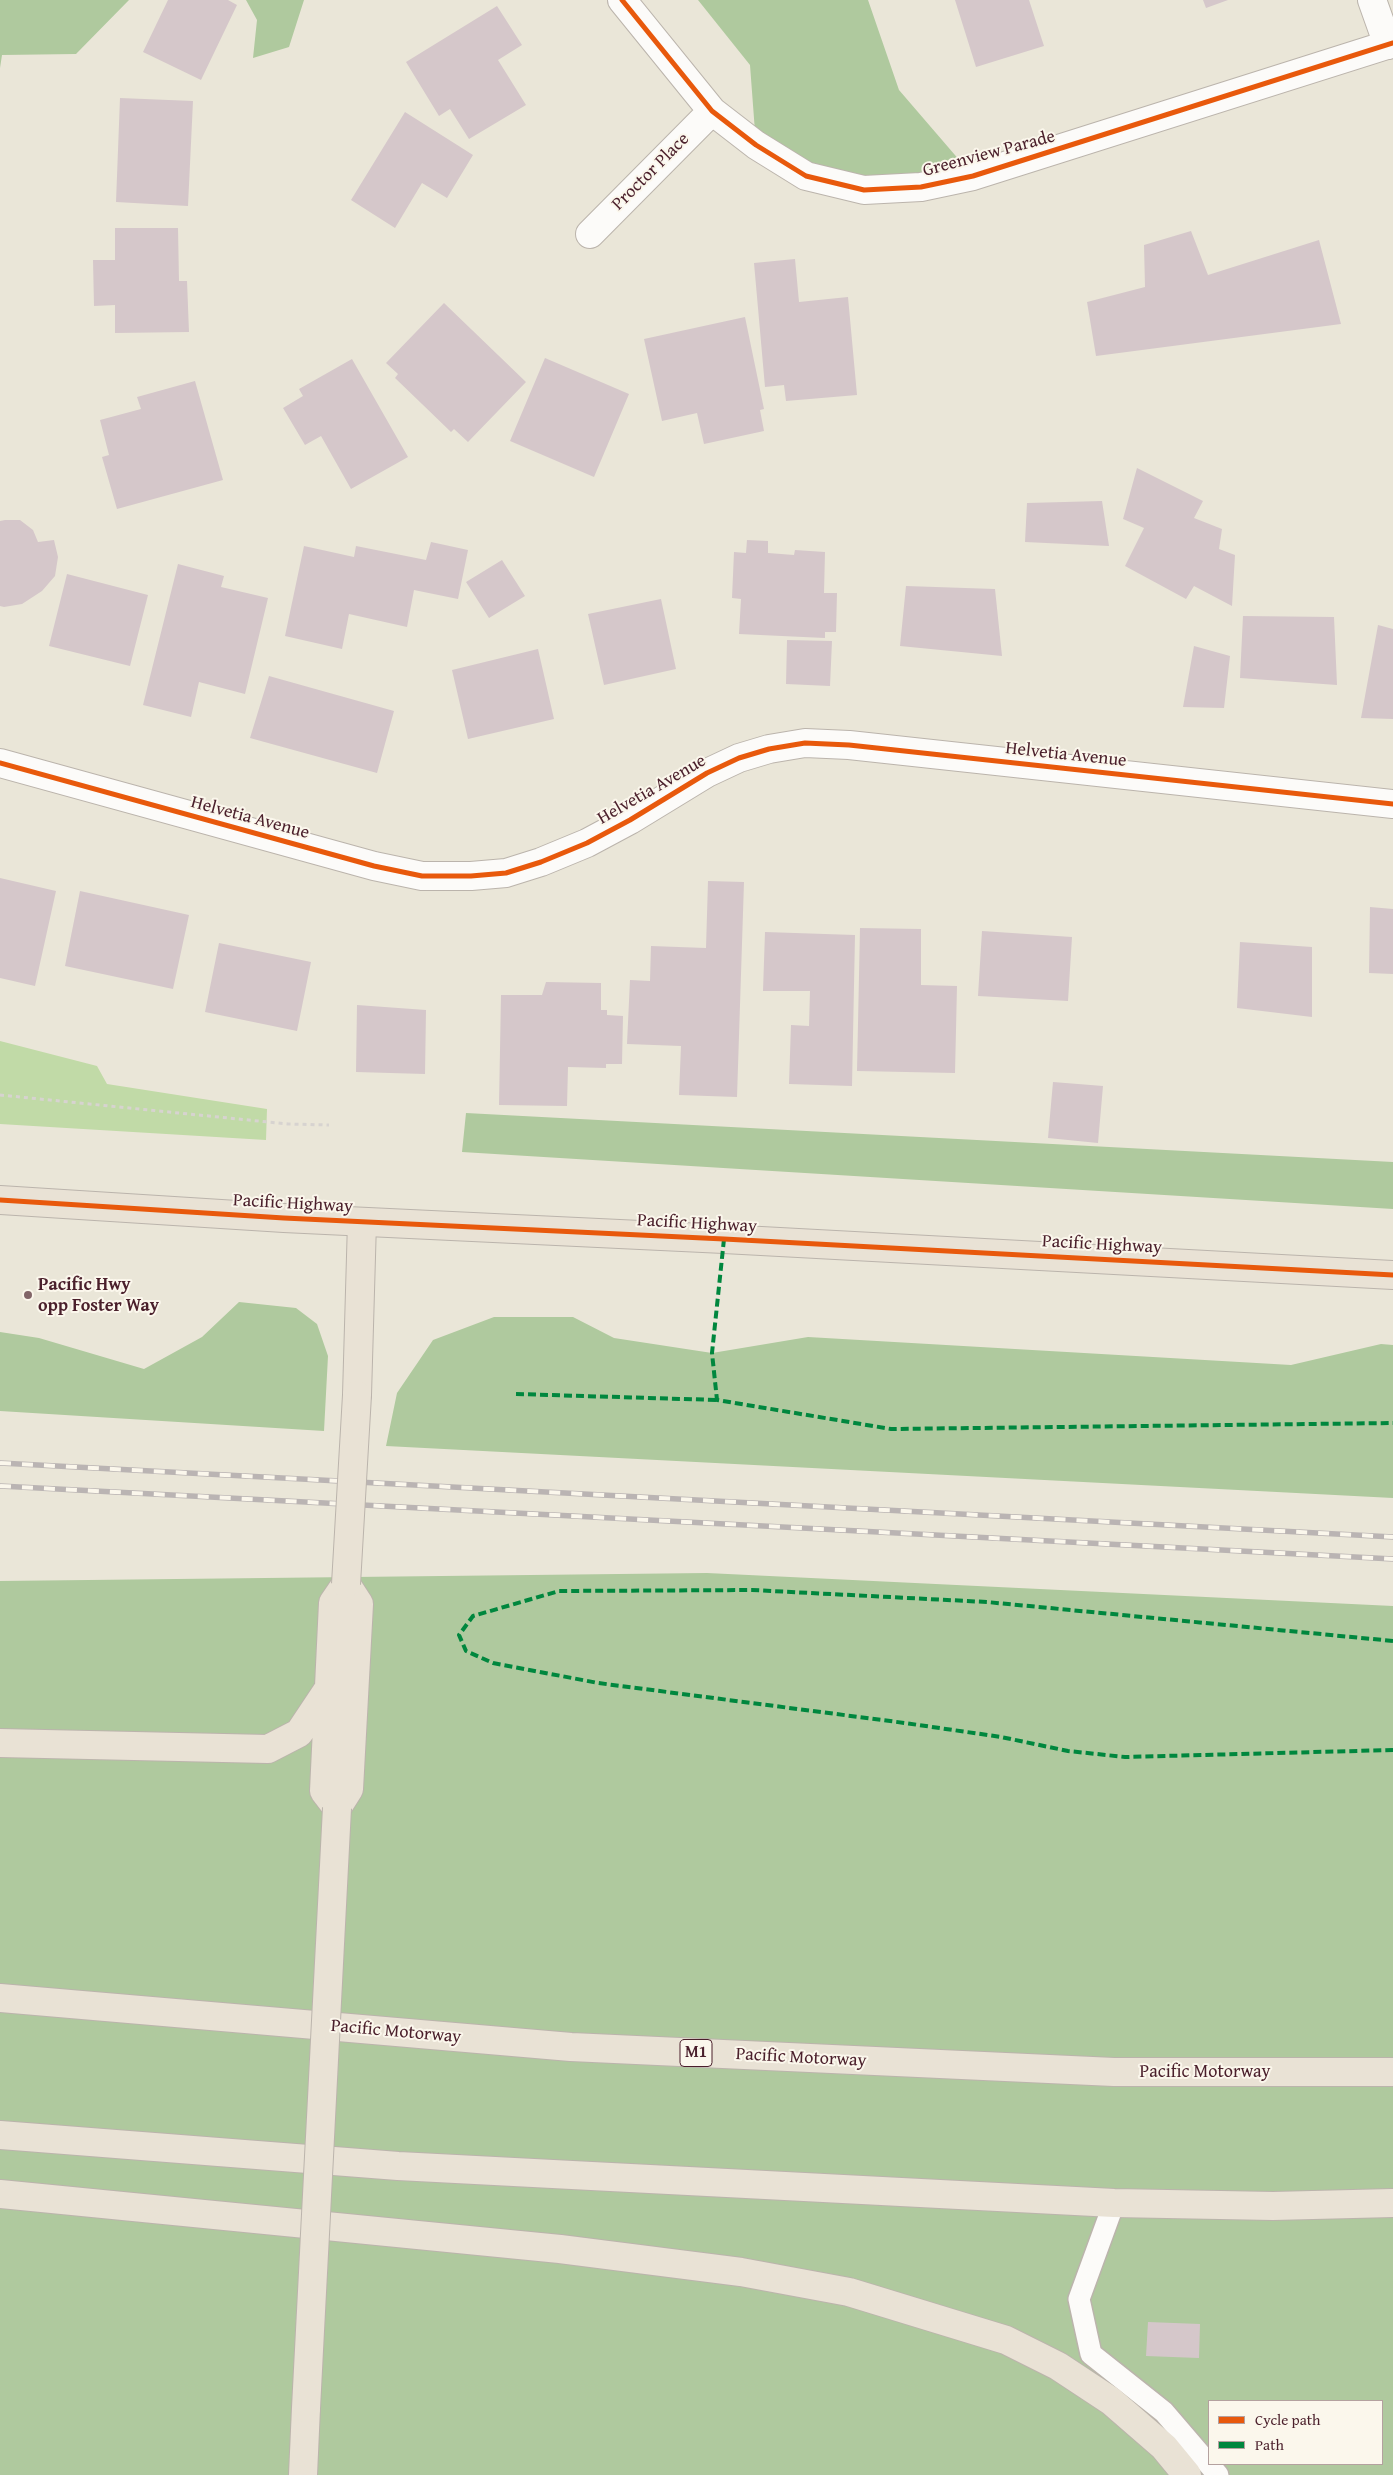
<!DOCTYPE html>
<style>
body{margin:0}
#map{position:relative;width:1393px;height:2475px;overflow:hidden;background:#eae6d8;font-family:"Gentium Book Plus",serif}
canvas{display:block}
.legend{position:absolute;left:1208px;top:2400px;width:175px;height:65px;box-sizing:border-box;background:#fbf7ec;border:1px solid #b4a19f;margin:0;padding:6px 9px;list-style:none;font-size:15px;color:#4a1f2b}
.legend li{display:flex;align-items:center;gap:10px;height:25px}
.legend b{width:25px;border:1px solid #b4a19f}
</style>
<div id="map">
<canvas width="1393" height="2475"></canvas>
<ul class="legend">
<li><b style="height:6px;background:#e8590c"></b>Cycle path</li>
<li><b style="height:6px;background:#00873e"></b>Path</li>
</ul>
</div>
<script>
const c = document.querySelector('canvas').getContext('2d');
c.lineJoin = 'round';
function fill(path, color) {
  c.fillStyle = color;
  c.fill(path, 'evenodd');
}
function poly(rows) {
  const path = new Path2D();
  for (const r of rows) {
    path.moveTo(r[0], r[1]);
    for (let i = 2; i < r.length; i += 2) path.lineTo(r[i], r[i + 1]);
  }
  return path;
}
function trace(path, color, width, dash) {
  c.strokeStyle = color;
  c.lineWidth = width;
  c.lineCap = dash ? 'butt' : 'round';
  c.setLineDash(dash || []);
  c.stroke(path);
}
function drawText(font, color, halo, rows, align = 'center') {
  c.font = font + ' "Gentium Book Plus",serif';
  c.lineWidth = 4;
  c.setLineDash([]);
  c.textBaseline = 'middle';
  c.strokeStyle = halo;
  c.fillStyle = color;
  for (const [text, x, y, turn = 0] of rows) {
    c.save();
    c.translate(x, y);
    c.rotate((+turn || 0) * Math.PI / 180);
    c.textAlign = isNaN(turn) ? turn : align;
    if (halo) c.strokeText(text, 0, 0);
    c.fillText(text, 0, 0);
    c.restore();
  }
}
fill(poly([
 [0,1041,97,1066,107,1084,267,1109,266,1140,0,1124]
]), '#c1daa7');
fill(poly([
 [0,0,129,0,76,54,2,55,0,68],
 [246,0,304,0,289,47,253,58,257,20],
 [698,0,868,0,899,90,973,176,864,190,756,145,750,65],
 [466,1113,1393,1162,1393,1209,462,1152],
 [239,1302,296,1308,317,1324,328,1356,324,1431,0,1411,0,1332,39,1338,144,1369,202,1337],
 [494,1317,573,1317,614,1338,712,1353,808,1337,1291,1365,1381,1344,1393,1345,1393,1498,386,1446,397,1393,433,1340],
 [707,1573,1393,1606,1393,2475,0,2475,0,1581],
 [1209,2401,1382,2401,1382,2464,1209,2464]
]), '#afc99e');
fill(poly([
 [168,0,228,0,237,5,201,80,143,52],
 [955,0,1029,0,1044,46,976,67],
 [1203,0,1228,0,1206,8],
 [497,6,522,45,498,60,526,105,469,139,450,109,439,116,406,62],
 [120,98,193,101,188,206,116,202],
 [405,112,473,155,447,198,422,183,395,228,351,200],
 [115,228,178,228,179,281,187,281,189,332,115,333,115,305,94,306,93,260,115,260],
 [1191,231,1208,275,1319,240,1341,324,1096,356,1087,302,1145,287,1144,245],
 [795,259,799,302,848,297,857,395,786,401,784,385,765,387,754,263],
 [444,303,526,382,468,442,454,429,451,432,422,404,395,378,398,374,386,363],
 [745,317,764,409,760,410,764,431,704,444,697,413,662,421,644,339],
 [545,358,629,394,594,477,510,441],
 [352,359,408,457,351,489,321,436,305,445,283,408,303,396,299,389],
 [195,381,223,480,117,509,102,457,109,455,100,420,141,409,137,397],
 [1137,468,1203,501,1194,518,1222,529,1219,549,1235,555,1232,606,1194,586,1186,599,1125,566,1144,528,1123,519],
 [1102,501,1109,546,1025,542,1027,503],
 [5,520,20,520,33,530,38,542,54,540,58,557,55,576,42,591,22,604,4,607,0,606,0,521],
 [747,540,768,541,768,553,794,555,795,550,825,552,824,593,837,593,836,632,825,632,825,638,739,634,741,599,732,598,734,552,746,553],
 [431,542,468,550,458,599,414,590,407,627,349,614,342,649,285,636,304,546,354,557,356,546,426,560],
 [502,560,525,596,489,618,466,582],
 [178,564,224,576,221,587,268,598,245,694,199,682,191,717,143,705],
 [67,574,148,595,130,666,49,646],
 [906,586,995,589,1002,656,900,646],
 [661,599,676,669,604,685,588,614],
 [1243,616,1334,617,1337,685,1240,678],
 [1378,625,1393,629,1393,719,1361,718],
 [787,640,832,641,830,686,786,684],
 [1194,646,1230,656,1224,708,1183,707],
 [538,649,554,719,468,739,452,670],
 [269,676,394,711,377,773,250,738],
 [0,878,56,891,35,986,0,978],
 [708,881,744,882,737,1097,679,1095,681,1046,627,1044,630,980,650,981,651,946,706,948],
 [80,891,189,915,173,989,65,966],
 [1370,907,1393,909,1393,974,1369,973],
 [860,928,921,929,921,985,957,986,955,1073,857,1071],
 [982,931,1072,937,1068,1001,978,996],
 [765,932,855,935,852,1086,789,1084,791,1025,809,1026,810,991,763,991],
 [1240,942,1312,947,1312,1017,1237,1008],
 [219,943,311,962,297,1031,205,1012],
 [546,982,601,983,601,1010,607,1010,607,1015,623,1016,622,1064,606,1064,606,1068,568,1067,567,1106,499,1105,501,995,542,995],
 [357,1005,426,1010,425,1074,356,1072],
 [1053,1082,1103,1086,1098,1143,1048,1138],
 [1148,2322,1200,2324,1199,2358,1146,2356]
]), '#d5c7ca');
const lane = poly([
 [1114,2203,1079,2299,1091,2354,1164,2412,1218,2475]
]);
const street = poly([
 [622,0,712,111,756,145,806,176,864,190,921,187,973,176,1393,43],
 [1372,0,1388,45],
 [590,234,712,111],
 [0,763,374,866,422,876,471,876,506,873,541,862,587,843,630,820,707,773,739,758,769,749,805,743,849,745,1393,804]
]);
const primary = poly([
 [0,1200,284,1218,724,1239,1393,1275]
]);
const highway = poly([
 [357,1395,362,1222],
 [346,1584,359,1604,349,1789,337,1808,324,1791,333,1603,346,1584],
 [0,1743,268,1749,299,1733,329,1688],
 [0,1998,571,2047,1114,2072,1393,2072],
 [0,2135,398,2166,1114,2203,1273,2206,1393,2203],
 [0,2194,560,2249,741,2272,849,2292,1006,2340,1058,2366,1111,2401,1164,2447,1187,2475],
 [303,2475,306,2408]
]);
trace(lane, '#bbb4ac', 24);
trace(street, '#bbb4ac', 30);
trace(primary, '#bbb4ac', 30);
trace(highway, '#bbb4ac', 30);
trace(poly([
 [0,1095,288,1124,329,1125]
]), '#d7d3d0', 3, [4, 4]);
trace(lane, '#fcfbf9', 21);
trace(street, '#fcfbf9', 28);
trace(primary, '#e9e2d5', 28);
trace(highway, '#e9e2d5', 28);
const rail = poly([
 [0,1463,1393,1537],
 [0,1486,1393,1559]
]);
trace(rail, '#bab4b3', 5.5);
trace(rail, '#fbf7ec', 4, [11]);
const highwayBridge = poly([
 [346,1584,357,1395],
 [306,2408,337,1808]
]);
trace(highwayBridge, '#bbb4ac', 30, []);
trace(highwayBridge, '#e9e2d5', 28);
trace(poly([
 [724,1239,712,1353,717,1400,891,1429,1393,1423],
 [516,1394,717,1400],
 [1393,1641,987,1602,752,1590,559,1591,473,1616,459,1635,466,1651,493,1663,598,1683,905,1723,1001,1737,1068,1751,1125,1757,1393,1750]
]), '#00873e', 4, [8, 4]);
trace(poly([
 [622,0,712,111,756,145,806,176,864,190,921,187,973,176,1393,43],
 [0,763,374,866,422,876,471,876,506,873,541,862,587,843,630,820,707,773,739,758,769,749,805,743,849,745,1393,804],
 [0,1200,284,1218,724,1239,1393,1275]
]), '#e8590c', 5);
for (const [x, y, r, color] of [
 [28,1295,5,"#826568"]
]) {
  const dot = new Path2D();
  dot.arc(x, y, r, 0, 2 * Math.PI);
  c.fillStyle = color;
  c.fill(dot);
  trace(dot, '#fbf7ec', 2);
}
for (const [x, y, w] of [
 [696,2053,32]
]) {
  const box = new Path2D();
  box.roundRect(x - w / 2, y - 13.5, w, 27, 4);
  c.fillStyle = '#fbf7ec';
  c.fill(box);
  trace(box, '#4a1f2b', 1);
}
drawText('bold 16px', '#4a1f2b', null, [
 ["M1",696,2053]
]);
drawText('18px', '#4a1f2b', '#fbf7ec', [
 ["Greenview Parade",989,154,-15],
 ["Proctor Place",651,172,-45],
 ["Helvetia Avenue",1066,755,6],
 ["Helvetia Avenue",652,790,-30],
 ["Helvetia Avenue",250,818,15],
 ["Pacific Highway",293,1204,3],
 ["Pacific Highway",697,1224,3],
 ["Pacific Highway",1102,1245,3],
 ["Pacific Motorway",396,2032,5],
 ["Pacific Motorway",801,2058,3],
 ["Pacific Motorway",1205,2072]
]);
drawText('bold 18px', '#4a1f2b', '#fbf7ec', [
 ["Pacific Hwy",38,1285],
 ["opp Foster Way",38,1306]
], 'left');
</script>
